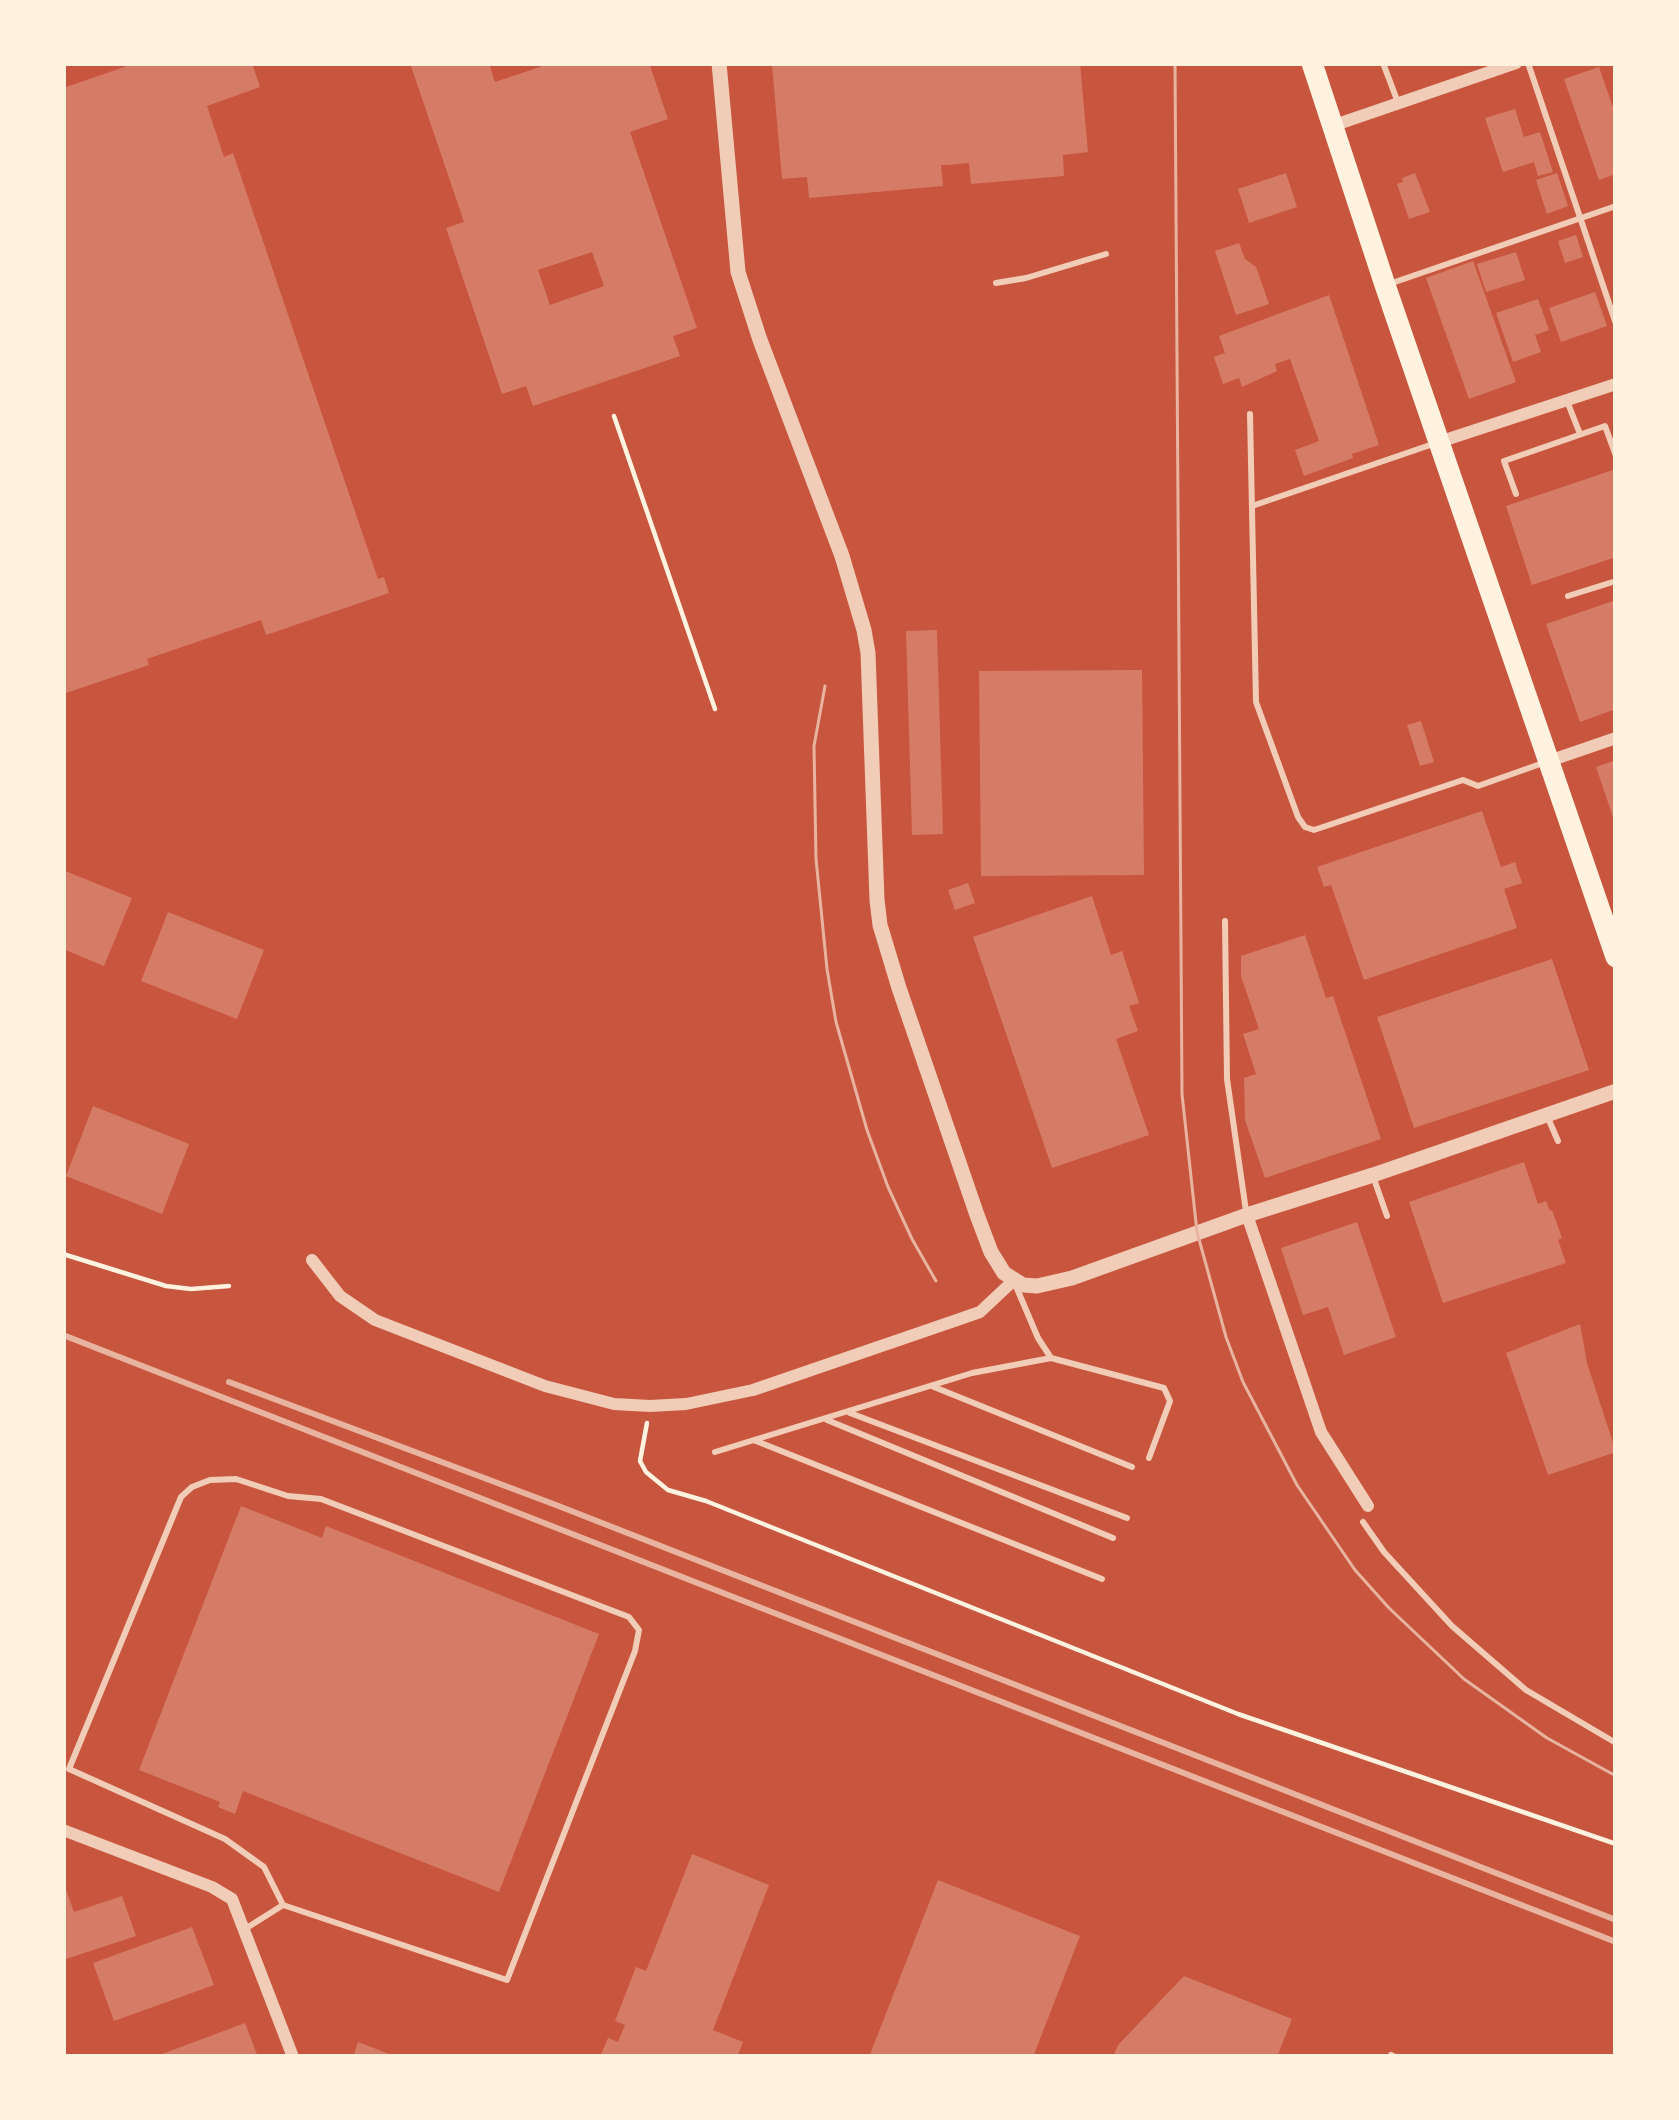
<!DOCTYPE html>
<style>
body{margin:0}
#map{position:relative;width:1679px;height:2120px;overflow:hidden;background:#c8553d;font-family:"Public Sans",sans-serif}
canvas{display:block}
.frame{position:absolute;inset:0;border:66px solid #fff3e0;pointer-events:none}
</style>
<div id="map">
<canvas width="1679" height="2120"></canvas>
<div class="frame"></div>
</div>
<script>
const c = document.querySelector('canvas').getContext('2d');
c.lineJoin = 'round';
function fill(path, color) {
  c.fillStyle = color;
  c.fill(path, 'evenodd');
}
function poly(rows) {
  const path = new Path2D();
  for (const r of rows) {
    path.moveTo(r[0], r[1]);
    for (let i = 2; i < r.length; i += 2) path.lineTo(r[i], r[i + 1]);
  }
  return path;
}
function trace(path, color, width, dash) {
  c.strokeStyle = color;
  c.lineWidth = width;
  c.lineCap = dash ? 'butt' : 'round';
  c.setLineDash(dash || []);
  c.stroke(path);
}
fill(poly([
 [136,63,252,63,260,87,207,106,224,157,233,153,378,579,384,577,389,593,266,635,261,620,147,659,149,665,63,694,63,88],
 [410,63,489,63,495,82,552,63,649,63,668,119,630,132,697,328,673,336,680,356,533,406,526,386,502,394,446,228,464,222],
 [592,252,604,286,550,305,538,270],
 [792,63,1080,63,1088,152,1063,155,1064,176,971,184,969,163,948,165,941,165,943,186,809,198,807,177,782,179,772,65],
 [1599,67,1616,116,1616,174,1599,180,1564,79],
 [1515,109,1524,137,1540,132,1553,172,1538,176,1534,162,1503,172,1485,118],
 [1286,173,1297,207,1249,223,1238,189],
 [1415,173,1430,212,1409,219,1397,184,1403,182,1402,178],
 [1557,173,1568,206,1547,214,1536,180],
 [1576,235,1583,257,1565,263,1558,241],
 [1239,243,1245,259,1256,267,1269,304,1236,315,1215,251],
 [1516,252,1525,280,1486,292,1477,264],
 [1473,261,1516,382,1469,399,1426,278],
 [1595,292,1607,326,1561,342,1549,308],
 [1329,295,1379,445,1352,454,1353,458,1304,476,1295,450,1319,441,1290,359,1275,364,1277,371,1242,387,1239,378,1223,384,1214,357,1225,353,1219,336],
 [1538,299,1549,330,1535,335,1541,352,1513,362,1496,313],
 [1616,469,1616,557,1532,585,1506,506],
 [1616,600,1616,709,1580,722,1546,624],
 [937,630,943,834,912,835,906,631],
 [1142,670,1144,875,981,876,979,671],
 [1421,721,1434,762,1420,766,1407,725],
 [1616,760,1616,823,1615,823,1596,767],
 [1482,811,1501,867,1515,862,1522,883,1504,889,1517,928,1364,980,1331,885,1324,887,1317,867],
 [63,870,132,898,104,966,63,949],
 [968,883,975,903,955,910,948,890],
 [1092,896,1111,955,1122,951,1139,1003,1129,1006,1138,1031,1116,1039,1149,1135,1052,1168,973,937],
 [168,912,264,950,237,1019,141,981],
 [1305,935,1326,998,1333,996,1381,1139,1265,1178,1245,1120,1244,1078,1256,1074,1243,1034,1259,1029,1241,976,1241,956],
 [1552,959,1589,1070,1414,1128,1377,1017],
 [93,1106,189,1144,162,1214,66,1176],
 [1524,1162,1538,1204,1546,1201,1550,1211,1552,1210,1562,1238,1558,1240,1566,1263,1443,1303,1409,1202],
 [1357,1222,1396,1337,1344,1355,1328,1307,1303,1315,1281,1248],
 [1580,1324,1587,1363,1616,1452,1548,1475,1506,1353],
 [241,1506,322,1538,326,1526,599,1634,499,1892,243,1791,235,1814,218,1807,220,1802,139,1770],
 [692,1854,769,1885,713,2030,743,2042,737,2057,600,2057,608,2038,618,2042,625,2025,615,2021,636,1967,646,1971],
 [938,1880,1080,1936,1033,2057,869,2057],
 [63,1881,74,1912,122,1896,136,1936,63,1960],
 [192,1927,214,1985,114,2021,93,1963],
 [1184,1976,1292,2019,1277,2057,1113,2057,1118,2045],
 [245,2023,258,2057,154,2057],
 [358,2042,397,2057,353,2057]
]), '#d67c66');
trace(poly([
 [614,416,715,709],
 [63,1254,166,1286,191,1289,229,1286],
 [647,1423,640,1461,646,1472,668,1490,706,1501,1238,1714,1616,1844]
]), '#fff3e0', 4.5);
trace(poly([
 [1383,63,1397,100],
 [1528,63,1616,324],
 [996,283,1026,278,1106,254],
 [1392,283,1616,206],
 [1567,401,1580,434],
 [1250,414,1256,702,1298,817,1305,827,1314,830,1463,780,1478,786,1546,762],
 [1516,494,1504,461,1605,426,1616,456],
 [1252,506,1436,443],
 [1568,596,1616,581],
 [1225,921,1227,1079,1246,1211],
 [1548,1118,1558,1141],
 [1374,1179,1387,1216],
 [1015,1284,1038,1338,1051,1358,1164,1388,1170,1401,1149,1458],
 [934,1387,1132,1467],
 [850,1413,1127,1518],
 [827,1420,1113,1538],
 [756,1441,1102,1579],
 [715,1452,972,1373,1051,1358],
 [236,1479,288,1496,321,1499,629,1617,639,1630,635,1651,507,1980,283,1905,264,1867,225,1839,69,1769,181,1497,192,1487,210,1480,236,1479],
 [1363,1522,1384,1552,1452,1626,1526,1690,1616,1743],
 [245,1929,283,1905],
 [1391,2055,1395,2057]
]), '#f1ccb7', 6);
trace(poly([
 [1332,126,1516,63],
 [1439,442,1616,384],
 [1549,761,1616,738],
 [1247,1215,1321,1432,1368,1506],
 [312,1260,340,1296,375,1320,545,1386,614,1404,650,1406,686,1404,753,1390,957,1320,980,1312,1013,1281],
 [63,1830,212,1887,232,1899,293,2057]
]), '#f1ccb7', 12);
trace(poly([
 [719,63,738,272,760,340,842,556,864,630,868,653,877,900,880,925,899,988,977,1215,991,1252,1004,1273,1023,1285,1037,1286,1072,1278,1247,1215,1373,1175,1616,1091]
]), '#f1ccb7', 15);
trace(poly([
 [1312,63,1385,285,1616,957]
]), '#fff3e0', 21);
trace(poly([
 [1175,63,1182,1094,1197,1232,1226,1337,1243,1382,1297,1485,1355,1570,1389,1608,1464,1679,1547,1738,1616,1776],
 [825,686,814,746,816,859,827,969,836,1022,867,1130,888,1187,912,1239,936,1281]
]), '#e9b49f', 3);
trace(poly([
 [63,1335,1616,1942],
 [229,1382,556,1505,1616,1920]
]), '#e9b49f', 6);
</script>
